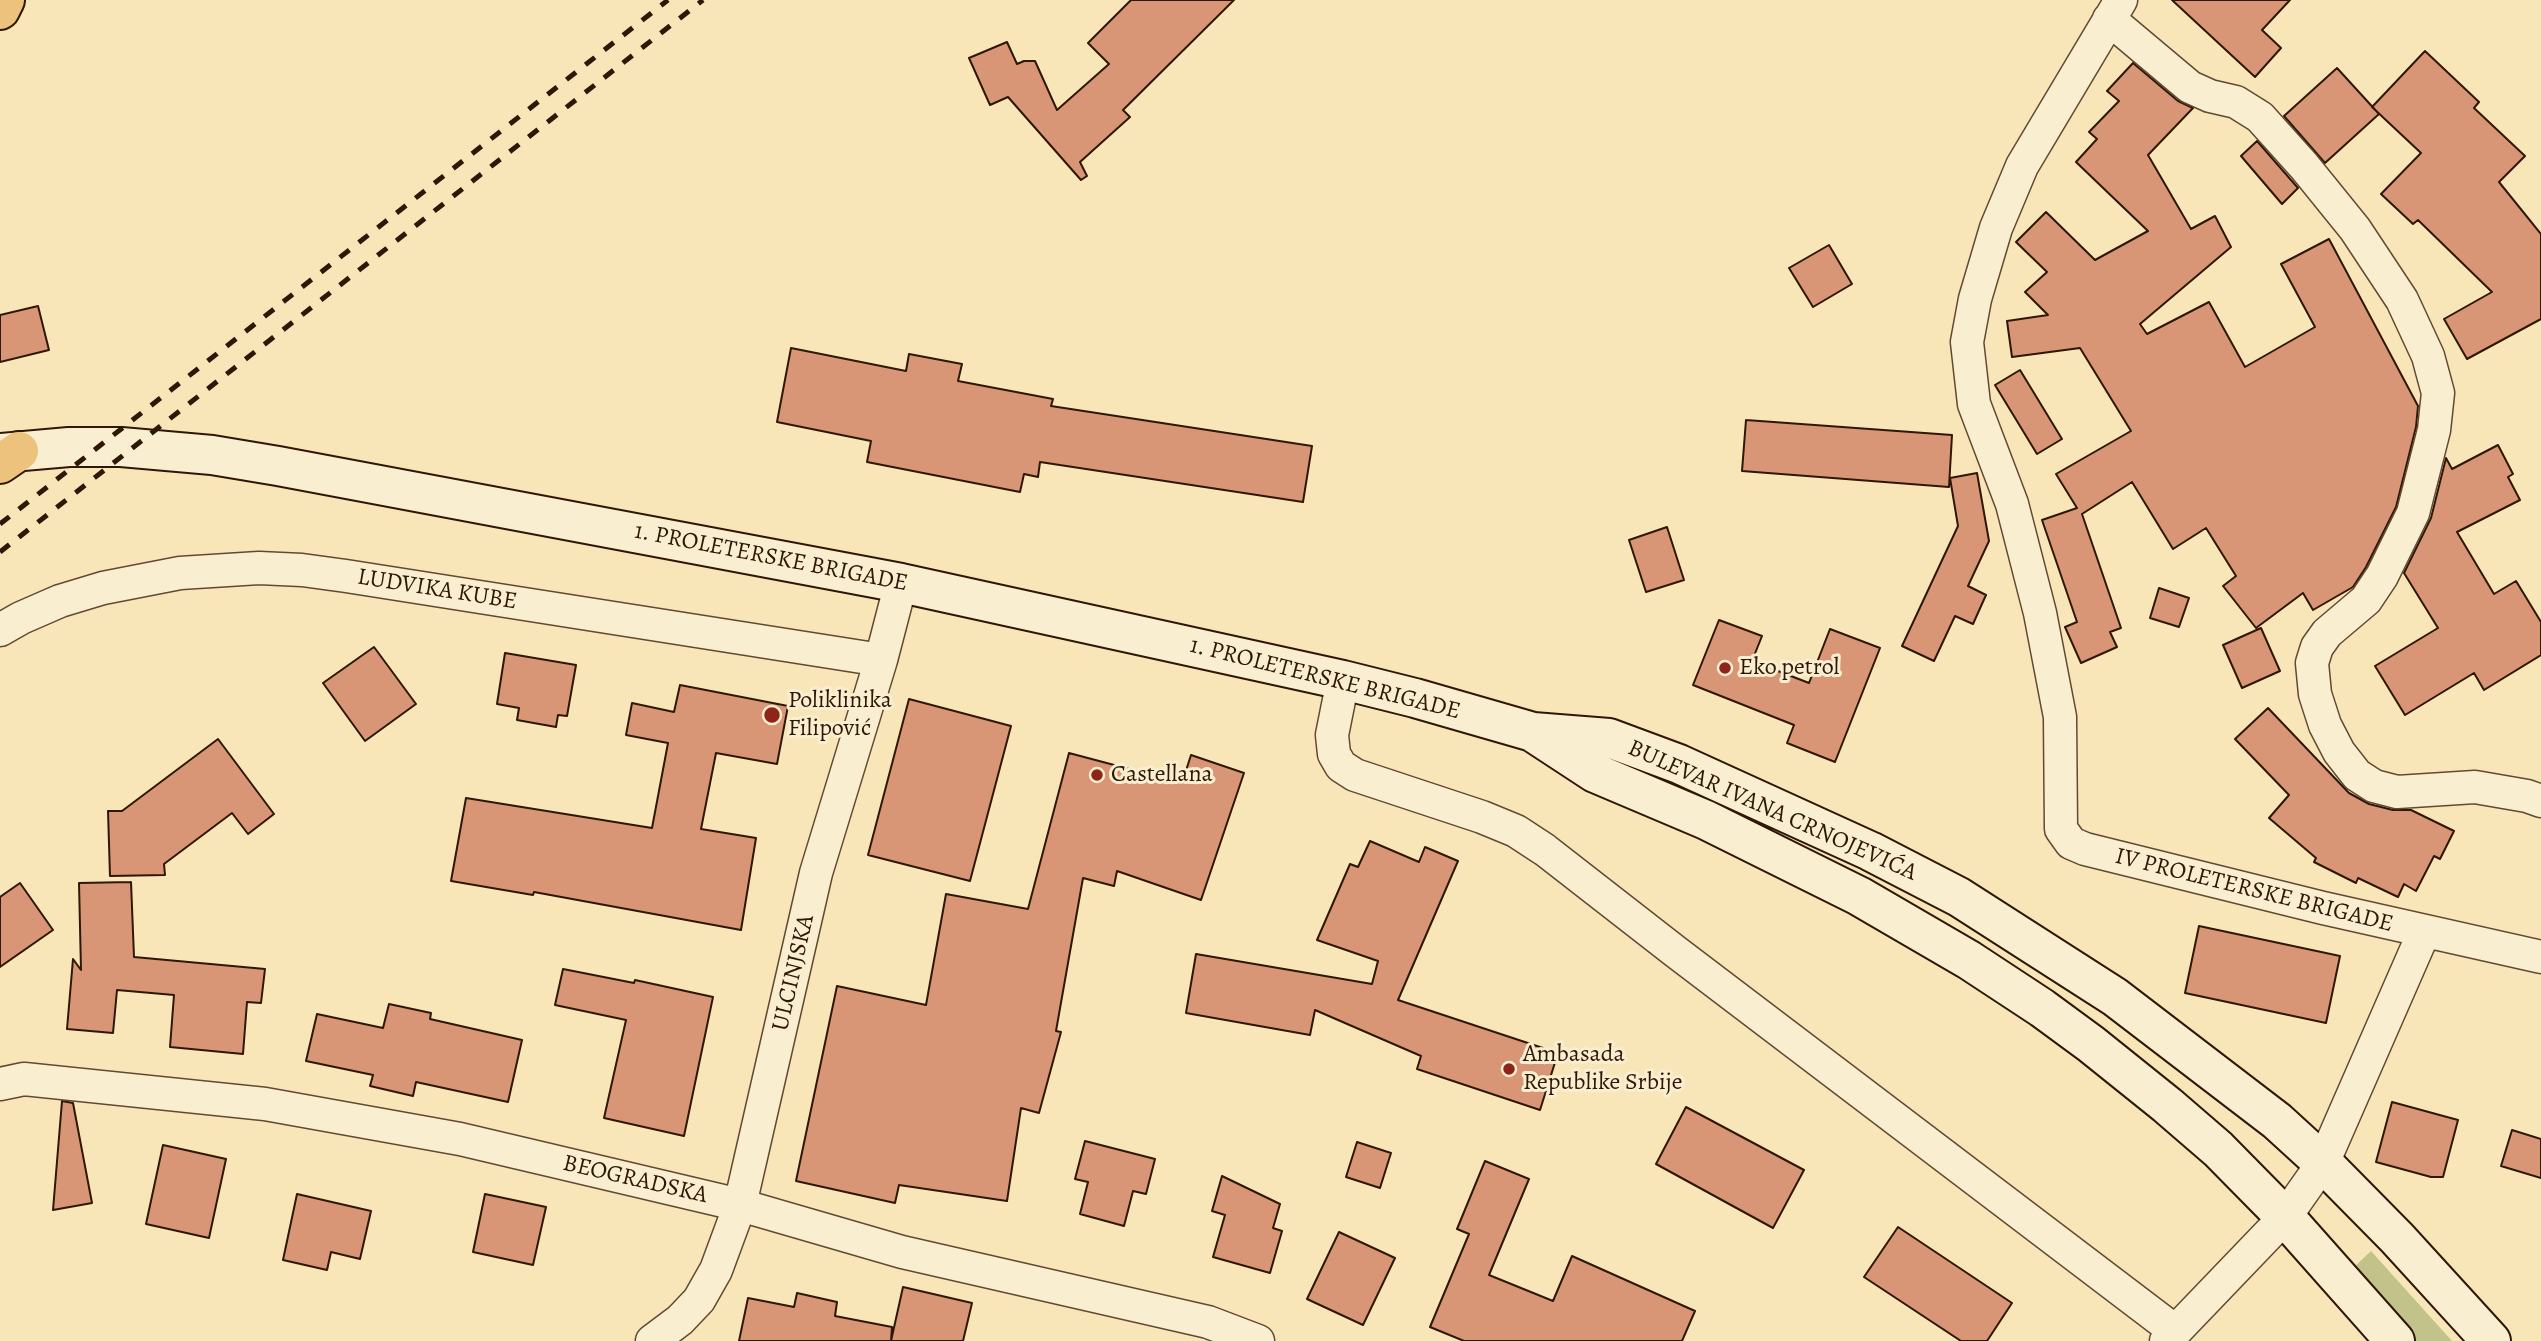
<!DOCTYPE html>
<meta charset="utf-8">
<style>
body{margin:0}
canvas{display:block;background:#f8e5b8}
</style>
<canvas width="2541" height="1341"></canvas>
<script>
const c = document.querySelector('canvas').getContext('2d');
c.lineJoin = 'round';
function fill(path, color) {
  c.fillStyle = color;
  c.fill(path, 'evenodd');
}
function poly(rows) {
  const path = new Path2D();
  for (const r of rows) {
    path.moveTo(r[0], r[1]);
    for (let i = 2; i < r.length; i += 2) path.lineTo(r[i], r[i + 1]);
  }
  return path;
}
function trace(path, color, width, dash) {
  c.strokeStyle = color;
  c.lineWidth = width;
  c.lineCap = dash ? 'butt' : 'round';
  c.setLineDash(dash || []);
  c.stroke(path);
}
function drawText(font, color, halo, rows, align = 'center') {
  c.font = font + ' Alegreya,serif';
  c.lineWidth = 6;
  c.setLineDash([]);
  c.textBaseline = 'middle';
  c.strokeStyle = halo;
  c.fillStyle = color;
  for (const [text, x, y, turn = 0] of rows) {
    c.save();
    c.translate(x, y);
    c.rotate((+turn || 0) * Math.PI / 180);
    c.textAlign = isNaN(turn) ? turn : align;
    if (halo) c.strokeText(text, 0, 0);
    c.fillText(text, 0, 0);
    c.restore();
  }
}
fill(poly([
 [2371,1251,2452,1341,2415,1341,2351,1270]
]), '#c2c38b');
const building = poly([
 [1131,0,1234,0,1123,110,1130,117,1080,162,1087,176,1081,180,1008,97,990,105,969,58,1007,42,1017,64,1024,61,1035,61,1057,110,1109,64,1088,43,1131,0],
 [2172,0,2290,0,2262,30,2281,48,2255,77,2172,0],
 [2425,51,2479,102,2474,108,2525,156,2499,182,2541,234,2541,319,2467,359,2444,319,2492,292,2418,220,2413,224,2381,194,2421,153,2372,107,2425,51],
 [2133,63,2178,101,2193,108,2148,155,2191,229,2215,216,2231,247,2140,324,2147,334,2209,302,2245,367,2315,327,2281,264,2329,239,2418,406,2416,427,2396,507,2366,567,2353,587,2313,610,2303,593,2256,628,2223,586,2236,576,2206,528,2173,549,2132,482,2082,514,2121,628,2110,632,2117,647,2081,663,2065,627,2077,622,2042,520,2077,508,2056,474,2131,431,2080,348,2012,357,2007,321,2048,315,2025,292,2047,272,2016,242,2046,212,2095,260,2148,231,2076,162,2097,139,2089,132,2119,101,2107,91,2133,63],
 [2337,68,2379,114,2325,163,2284,116,2337,68],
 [2257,141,2298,188,2282,204,2241,156,2257,141],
 [1829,245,1852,284,1813,307,1789,268,1829,245],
 [38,306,49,350,0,362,0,315,38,306],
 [791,348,906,371,909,354,962,364,958,381,1053,399,1051,406,1312,446,1303,502,1040,462,1038,477,1024,474,1020,492,867,462,871,441,777,422,791,348],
 [2020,370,2062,439,2037,454,1995,385,2020,370],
 [1746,420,1952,435,1949,487,1742,471,1746,420],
 [2498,445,2513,474,2508,477,2520,500,2457,532,2494,594,2516,581,2541,622,2541,655,2484,690,2474,673,2405,715,2375,666,2438,628,2404,573,2431,518,2446,458,2452,469,2498,445],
 [1977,473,1989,541,1968,586,1986,595,1973,624,1955,616,1934,661,1902,646,1958,526,1950,478,1977,473],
 [1667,527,1684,580,1646,592,1629,540,1667,527],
 [2159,588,2189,598,2179,627,2150,618,2159,588],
 [1719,620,1762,636,1752,661,1809,683,1830,629,1880,648,1835,762,1787,743,1794,725,1693,685,1719,620],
 [2261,628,2280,671,2242,688,2223,645,2261,628],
 [374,647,416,704,365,741,323,683,374,647],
 [505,653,576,665,567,716,558,715,556,727,517,720,519,708,497,704,505,653],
 [680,685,788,706,777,764,716,753,701,829,756,838,741,930,534,892,533,895,451,881,466,798,652,828,668,743,626,735,632,703,674,712,680,685],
 [909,699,1011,726,970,881,868,855,909,699],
 [2268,708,2349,793,2369,804,2393,810,2411,810,2454,831,2440,859,2434,856,2416,891,2404,884,2398,897,2358,878,2356,883,2314,862,2316,858,2269,818,2289,795,2235,739,2268,708],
 [218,739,274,814,248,834,232,813,164,864,165,875,110,876,108,811,122,811,218,739],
 [1069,753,1182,783,1191,755,1244,773,1201,900,1117,871,1114,886,1083,878,1056,1031,1061,1032,1039,1113,1021,1108,1007,1201,899,1185,895,1203,796,1181,837,986,926,1005,946,894,1028,909,1069,753],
 [1370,841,1419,862,1425,847,1458,861,1398,1000,1558,1053,1540,1110,1417,1069,1421,1056,1315,1010,1310,1035,1186,1013,1196,954,1372,984,1378,961,1317,940,1350,864,1358,867,1370,841],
 [131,882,134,957,265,969,261,1003,247,1002,243,1054,170,1047,174,995,117,990,113,1033,67,1029,73,959,81,970,79,883,131,882],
 [20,883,53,930,0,967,0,897,20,883],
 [2199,926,2340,956,2326,1023,2185,993,2199,926],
 [563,969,634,983,635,980,713,997,684,1136,604,1118,626,1020,555,1005,563,969],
 [389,1004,431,1013,430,1019,522,1040,508,1102,416,1082,413,1096,370,1086,373,1075,306,1061,317,1014,383,1028,389,1004],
 [62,1101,73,1103,92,1203,53,1210,62,1101],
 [2392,1102,2458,1120,2443,1177,2431,1177,2376,1162,2392,1102],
 [1686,1107,1804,1170,1773,1228,1656,1164,1686,1107],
 [2512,1130,2541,1139,2541,1178,2501,1166,2512,1130],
 [1085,1141,1155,1159,1146,1194,1133,1191,1124,1226,1080,1214,1088,1182,1075,1179,1085,1141],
 [1357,1142,1391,1153,1380,1188,1346,1177,1357,1142],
 [163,1145,226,1159,209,1238,146,1224,163,1145],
 [1485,1161,1529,1179,1489,1275,1553,1301,1572,1256,1695,1311,1682,1341,1464,1341,1430,1327,1469,1234,1457,1229,1485,1161],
 [1222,1176,1280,1204,1273,1228,1282,1231,1270,1273,1213,1257,1225,1215,1212,1211,1222,1176],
 [297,1194,371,1211,360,1259,331,1252,327,1270,283,1260,297,1194],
 [485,1194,546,1207,533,1265,473,1252,485,1194],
 [1898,1227,2012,1303,1987,1341,1961,1341,1864,1277,1898,1227],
 [1339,1232,1395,1258,1363,1325,1307,1299,1339,1232],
 [903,1287,972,1303,963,1341,891,1341,903,1287],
 [797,1293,837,1302,835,1316,892,1327,891,1341,739,1341,748,1298,794,1307,797,1293]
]);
fill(building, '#d89676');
trace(building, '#2f1706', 2);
const street = poly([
 [2121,0,2022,166,1996,228,1975,299,1967,342,1974,404,2012,504,2040,613,2060,717,2061,829,2071,843,2085,849,2323,908,2541,957],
 [2109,19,2190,87,2210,96,2236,102,2260,117,2304,166,2355,229,2402,300,2428,356,2438,393,2434,430,2413,513,2382,576,2366,600,2327,633,2317,647,2312,663,2315,694,2325,725,2339,752,2357,775,2374,786,2397,792,2475,787,2527,796,2541,801],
 [0,630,21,618,60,601,103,588,180,573,259,568,302,570,346,576,881,660],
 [1343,680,1332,735,1334,754,1341,766,1355,775,1482,817,1516,831,1545,850,1676,952,2175,1331],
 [0,1084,24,1079,265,1104,460,1139,740,1205,902,1252,1208,1322,1258,1341],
 [652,1341,680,1320,699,1300,716,1270,740,1205,816,873,881,660,901,583],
 [2166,1341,2285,1217,2323,1163,2424,932]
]);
const secondary = poly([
 [0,453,69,447,121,447,212,455,278,466,901,583,1343,680,1415,698,1533,732,1609,738,1679,764,1870,851,1959,897,2115,997,2277,1121,2323,1163,2397,1238,2491,1341],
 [1534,733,1595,773,1706,820,1859,896,1969,960,2042,1008,2091,1044,2167,1105,2218,1149,2285,1217,2395,1341]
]);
const primary = poly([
 [0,10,5,0],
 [0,464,19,451]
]);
trace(street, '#614a32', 35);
trace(secondary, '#2f1706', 42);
trace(primary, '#2f1706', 42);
trace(street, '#faeed1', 32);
trace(secondary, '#faeed1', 38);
trace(primary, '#ecc27c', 38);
trace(poly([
 [0,524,668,0],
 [0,552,703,0]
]), '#2f1706', 5, [12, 12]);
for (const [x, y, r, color] of [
 [1725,668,7,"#8f2418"],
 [772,715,9,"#8f2418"],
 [1097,775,7,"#8f2418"],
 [1509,1069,7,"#8f2418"]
]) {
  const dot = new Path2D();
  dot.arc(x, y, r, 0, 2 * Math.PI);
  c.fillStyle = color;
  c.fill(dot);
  trace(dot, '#faeed1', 2.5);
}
drawText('24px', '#2f1706', '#faeed1', [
 ["1. PROLETERSKE BRIGADE",771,558,11],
 ["LUDVIKA KUBE",437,590,9],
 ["1. PROLETERSKE BRIGADE",1325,679,14],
 ["BULEVAR IVANA CRNOJEVIĆA",1772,811,24],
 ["IV PROLETERSKE BRIGADE",2254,891,14],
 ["ULCINJSKA",794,973,-77],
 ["BEOGRADSKA",635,1180,13]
]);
drawText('24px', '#2f1706', '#faeed1', [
 ["Eko petrol",1739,668],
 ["Poliklinika",788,701],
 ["Filipović",788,729],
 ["Castellana",1111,775],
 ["Ambasada",1523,1055],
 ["Republike Srbije",1523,1083]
], 'left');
</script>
